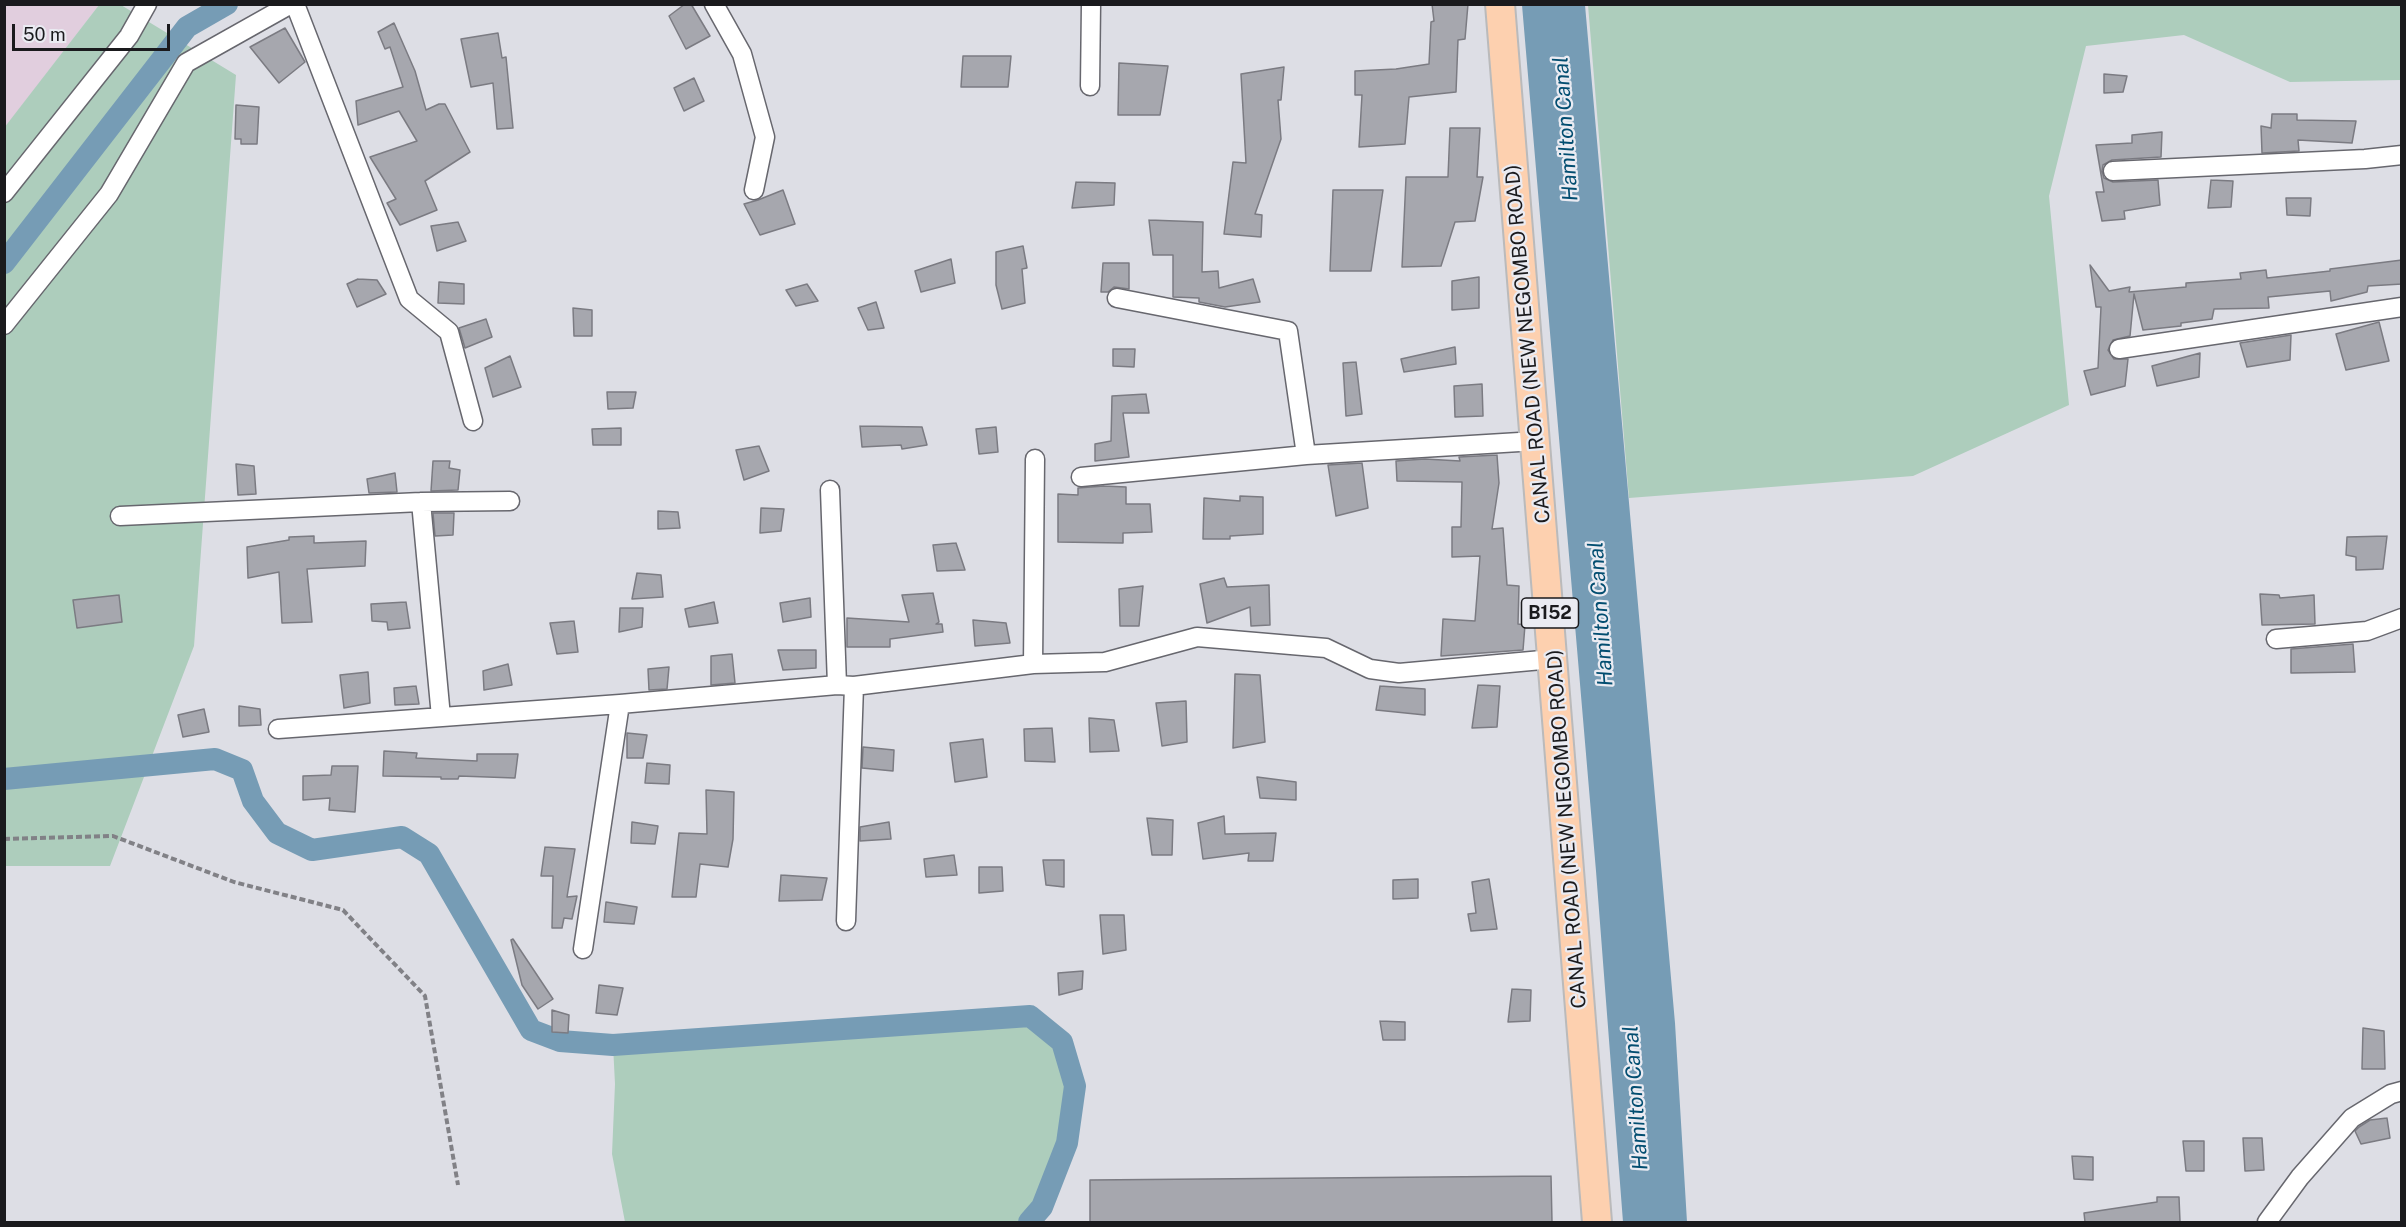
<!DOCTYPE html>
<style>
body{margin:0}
#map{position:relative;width:2406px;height:1227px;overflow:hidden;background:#dddee5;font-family:"Public Sans",sans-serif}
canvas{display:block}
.frame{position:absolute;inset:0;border:6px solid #1a1a1d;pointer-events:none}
.scale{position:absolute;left:12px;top:24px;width:158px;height:27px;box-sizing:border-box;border:3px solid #1a1a1d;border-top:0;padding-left:8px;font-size:18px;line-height:21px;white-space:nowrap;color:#1a1a1d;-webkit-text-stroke:4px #eaebf2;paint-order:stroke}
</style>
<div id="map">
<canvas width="2406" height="1227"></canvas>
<div class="frame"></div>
<div class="scale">50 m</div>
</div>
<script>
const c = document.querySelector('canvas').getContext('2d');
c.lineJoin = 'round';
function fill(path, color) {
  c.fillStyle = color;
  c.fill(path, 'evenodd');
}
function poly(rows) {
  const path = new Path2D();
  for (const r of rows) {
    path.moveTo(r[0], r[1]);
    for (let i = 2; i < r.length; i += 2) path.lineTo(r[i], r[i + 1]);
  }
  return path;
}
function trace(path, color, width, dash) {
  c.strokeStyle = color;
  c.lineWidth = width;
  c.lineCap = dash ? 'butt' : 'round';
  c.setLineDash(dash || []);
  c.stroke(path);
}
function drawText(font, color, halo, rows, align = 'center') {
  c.font = font + ' "Public Sans",sans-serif';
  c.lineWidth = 4.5;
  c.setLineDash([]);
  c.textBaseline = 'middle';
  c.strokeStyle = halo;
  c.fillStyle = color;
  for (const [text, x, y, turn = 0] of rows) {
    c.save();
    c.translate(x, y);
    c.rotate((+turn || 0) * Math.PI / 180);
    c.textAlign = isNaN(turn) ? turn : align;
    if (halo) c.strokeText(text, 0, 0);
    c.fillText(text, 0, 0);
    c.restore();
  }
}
fill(poly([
 [5,4,99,5,5,128,4,5]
]), '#e1cede');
fill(poly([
 [99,5,121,5,236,75,194,646,110,866,5,866,4,128],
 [1588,5,2401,5,2401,80,2290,82,2184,35,2086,46,2049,196,2069,405,1913,476,1629,498],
 [1030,1016,1062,1042,1075,1086,1067,1143,1042,1207,1029,1222,625,1222,612,1154,615,1084,613,1045]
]), '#adcdbc');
fill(poly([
 [1522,5,1585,5,1675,1023,1687,1222,1623,1222,1596,871]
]), '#769cb5');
trace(poly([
 [4,263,187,27,227,4],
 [4,779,215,759,242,770,253,801,277,833,312,850,402,837,429,854,531,1030,560,1041,613,1045,1030,1016,1062,1042,1075,1086,1067,1143,1042,1207,1029,1222]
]), '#769cb5', 22);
const building = poly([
 [685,4,691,4,710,36,686,49,669,16,685,4],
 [1432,4,1468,4,1465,39,1458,40,1456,92,1409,97,1405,144,1359,147,1362,95,1355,95,1355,71,1396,69,1429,64,1431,22,1434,21,1432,4],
 [394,23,415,71,426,110,439,104,445,104,470,152,425,181,437,210,400,225,387,203,396,199,370,157,417,141,399,111,358,125,356,101,403,87,390,47,385,49,378,32,394,23],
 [285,28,305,62,279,83,250,47,285,28],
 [498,33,502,58,506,57,513,128,497,129,493,83,471,87,461,39,498,33],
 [963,56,1011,56,1008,87,961,87,963,56],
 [1119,63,1168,66,1160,115,1118,115,1119,63],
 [1284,67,1281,100,1278,100,1281,139,1255,214,1262,215,1261,237,1224,234,1233,162,1246,163,1241,74,1284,67],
 [2104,74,2127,76,2123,92,2104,93,2104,74],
 [694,78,704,101,684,111,674,88,694,78],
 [236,105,259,107,257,144,241,144,241,139,235,139,236,105],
 [2272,114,2297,114,2297,120,2356,121,2352,143,2298,140,2299,151,2262,153,2261,126,2271,128,2272,114],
 [1450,128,1480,128,1477,177,1483,177,1475,221,1455,222,1441,266,1402,267,1406,177,1448,177,1450,128],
 [2162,132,2161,157,2112,160,2103,165,2102,171,2104,178,2113,182,2158,180,2160,205,2124,211,2125,219,2102,221,2096,192,2104,192,2096,145,2132,143,2132,135,2162,132],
 [2211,180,2233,181,2231,207,2208,208,2211,180],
 [1076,182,1115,183,1114,205,1072,208,1076,182],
 [783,190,795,224,760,235,744,204,758,200,783,190],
 [1333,190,1383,190,1371,271,1330,271,1333,190],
 [2286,198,2311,198,2310,216,2287,215,2286,198],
 [1149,220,1203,222,1202,272,1218,271,1219,288,1253,279,1260,302,1225,307,1199,302,1199,298,1173,297,1173,255,1153,255,1149,220],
 [458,222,466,241,437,251,431,226,458,222],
 [1023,246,1027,268,1022,269,1025,303,1002,309,996,285,996,252,1023,246],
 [951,259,955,283,921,292,915,271,951,259],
 [2402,260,2402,284,2368,286,2367,292,2331,301,2330,291,2268,297,2269,308,2214,309,2212,319,2181,323,2181,326,2143,330,2134,294,2130,336,2113,340,2108,350,2114,359,2128,359,2125,386,2091,395,2084,371,2098,368,2101,307,2096,307,2090,265,2109,291,2130,287,2129,292,2186,287,2186,283,2241,279,2240,273,2266,270,2267,278,2330,271,2330,269,2402,260],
 [1103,263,1129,263,1129,289,1114,287,1108,292,1101,292,1103,263],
 [1479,277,1479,308,1452,310,1452,281,1479,277],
 [358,279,377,280,386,294,357,307,347,284,358,279],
 [439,282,464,284,464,304,438,303,439,282],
 [807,284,818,301,796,306,786,290,807,284],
 [876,302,884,328,868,330,858,308,876,302],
 [573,308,592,310,592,336,574,336,573,308],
 [486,319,492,337,465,348,459,328,486,319],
 [2379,322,2389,361,2346,370,2336,334,2379,322],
 [2291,335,2290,360,2247,367,2240,343,2291,335],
 [1455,347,1456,364,1404,372,1401,359,1455,347],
 [1113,349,1135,349,1134,367,1113,366,1113,349],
 [2200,353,2199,377,2157,386,2152,366,2200,353],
 [510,356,521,387,493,397,485,368,510,356],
 [1356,362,1362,414,1346,416,1343,363,1356,362],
 [1482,384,1483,416,1455,417,1454,386,1482,384],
 [607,392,636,392,633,408,608,409,607,392],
 [1146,394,1149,413,1123,413,1129,457,1095,461,1095,444,1111,441,1112,396,1146,394],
 [860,426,922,427,927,445,902,449,901,445,862,447,860,426],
 [996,427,998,452,979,454,976,429,996,427],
 [621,428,621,445,593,445,592,429,621,428],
 [759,446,769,471,744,480,736,450,759,446],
 [1497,455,1499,483,1492,529,1503,528,1507,585,1519,586,1518,624,1525,625,1523,650,1441,656,1443,619,1475,621,1480,556,1452,557,1452,527,1461,527,1462,482,1397,481,1396,461,1425,459,1460,461,1459,457,1497,455],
 [433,461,450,461,449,468,460,470,458,490,431,491,433,461],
 [1362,463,1368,508,1336,516,1328,465,1362,463],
 [236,464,254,466,256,494,238,495,236,464],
 [395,473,397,492,369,493,367,479,395,473],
 [1104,486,1126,487,1126,504,1150,504,1152,532,1123,533,1123,543,1058,542,1058,494,1078,495,1078,488,1104,486],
 [1240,496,1263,497,1263,534,1230,536,1230,539,1203,539,1204,498,1240,501,1240,496],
 [761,508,784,509,781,531,760,533,761,508],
 [658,511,678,512,680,528,658,529,658,511],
 [433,513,454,513,453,535,435,536,433,513],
 [314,536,314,543,366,541,365,566,307,569,312,622,282,623,279,572,248,578,247,547,289,540,289,537,314,536],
 [2387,536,2383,569,2356,570,2356,557,2346,555,2347,537,2387,536],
 [956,543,965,570,937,571,933,545,956,543],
 [637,573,661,575,663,597,632,599,637,573],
 [1224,578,1227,587,1269,585,1270,625,1251,626,1250,607,1207,623,1200,584,1224,578],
 [1143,586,1139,626,1120,626,1119,589,1143,586],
 [933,593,939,622,936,624,942,624,943,632,890,639,890,647,847,647,847,618,909,622,902,595,933,593],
 [2260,594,2279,595,2280,598,2314,595,2315,624,2262,625,2260,594],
 [119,595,122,622,77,628,73,600,119,595],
 [810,598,811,617,783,622,780,603,810,598],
 [406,602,410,628,388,630,387,622,372,621,371,604,406,602],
 [714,602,718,623,689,627,685,609,714,602],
 [620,608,643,608,642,627,619,632,620,608],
 [973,620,1006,623,1010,643,975,646,973,620],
 [574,621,578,652,557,654,550,623,574,621],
 [2353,644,2355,672,2291,673,2291,649,2353,644],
 [778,650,816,650,816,668,783,670,778,650],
 [732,654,735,683,711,685,711,656,732,654],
 [508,664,512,685,484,690,483,671,508,664],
 [669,667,667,689,649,690,648,669,669,667],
 [368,672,370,703,344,708,340,675,368,672],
 [1235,674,1260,675,1265,742,1233,748,1235,674],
 [1478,685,1500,686,1497,727,1472,728,1478,685],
 [416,686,419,704,395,705,394,688,416,686],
 [1380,686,1425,689,1425,715,1376,710,1380,686],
 [1186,701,1187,742,1162,746,1156,703,1186,701],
 [239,706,260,709,261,725,239,726,239,706],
 [204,709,209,732,183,737,178,715,204,709],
 [1089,718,1114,720,1119,751,1090,752,1089,718],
 [1052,728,1055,762,1025,761,1024,729,1052,728],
 [627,733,647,735,643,758,627,758,627,733],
 [983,739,987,777,955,782,950,743,983,739],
 [863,747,894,750,893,771,862,768,863,747],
 [384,751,417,753,416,758,477,761,477,754,518,754,515,778,459,776,458,779,441,779,441,777,383,776,384,751],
 [647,763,670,765,669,784,645,783,647,763],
 [332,766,358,766,355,812,329,810,330,798,303,800,303,776,331,775,332,766],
 [1257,777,1296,782,1296,800,1260,798,1257,777],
 [706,790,734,792,733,839,728,867,700,864,696,897,672,897,679,833,707,834,706,790],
 [1224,816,1225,834,1276,833,1273,861,1248,861,1249,853,1203,859,1198,823,1224,816],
 [1147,818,1173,820,1172,855,1152,855,1147,818],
 [632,822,658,826,655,844,631,843,632,822],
 [889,822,891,839,860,841,860,827,889,822],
 [545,847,575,849,567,897,577,896,572,919,564,918,562,928,552,928,553,876,541,876,545,847],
 [954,855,957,875,926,877,924,859,954,855],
 [1043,860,1064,860,1064,887,1046,885,1043,860],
 [979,867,1002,867,1003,891,979,893,979,867],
 [781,875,827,878,822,900,779,901,781,875],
 [1418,879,1418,898,1393,899,1393,880,1418,879],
 [1489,879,1497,929,1471,931,1468,914,1476,913,1472,882,1489,879],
 [606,902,637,907,634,924,604,922,606,902],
 [1100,915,1124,915,1126,950,1103,954,1100,915],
 [513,939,553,999,538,1009,522,985,511,940,513,939],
 [1083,971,1082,989,1059,995,1058,973,1083,971],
 [599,985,623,988,617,1015,596,1013,599,985],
 [1512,989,1531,990,1530,1021,1508,1022,1512,989],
 [552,1010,569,1015,568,1033,552,1032,552,1010],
 [1380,1021,1405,1022,1405,1040,1383,1040,1380,1021],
 [2363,1028,2384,1031,2385,1069,2362,1069,2363,1028],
 [2387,1118,2390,1138,2361,1144,2355,1131,2359,1127,2370,1120,2387,1118],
 [2243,1138,2262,1138,2264,1170,2245,1171,2243,1138],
 [2183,1141,2204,1141,2204,1171,2186,1171,2183,1141],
 [2072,1156,2093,1157,2093,1180,2074,1179,2072,1156],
 [1551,1176,1552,1222,1090,1222,1090,1180,1551,1176],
 [2157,1197,2179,1197,2180,1222,2085,1222,2084,1213,2157,1202,2157,1197]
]);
fill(building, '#a6a7ae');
trace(building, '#7b7b82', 1.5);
const minor = poly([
 [295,4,409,299,449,332,473,421],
 [714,4,742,54,765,137,754,190],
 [1090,86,1091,4],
 [2113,171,2365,159,2402,155],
 [4,193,129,36,147,4],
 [1117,298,1288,331,1306,455],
 [4,325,109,194,186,63,291,4],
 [2119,349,2402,307],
 [1081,477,1306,455,1536,441],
 [830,490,837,685],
 [421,502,441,717],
 [120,516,421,502,510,501],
 [2276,639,2367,631,2402,618],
 [1033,664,1035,459],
 [278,729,620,704,837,685,854,686,1033,664,1105,662,1197,637,1326,648,1370,669,1399,673,1553,659],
 [846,921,854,686],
 [583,949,620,704],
 [2267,1222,2300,1177,2352,1118,2391,1094,2402,1091]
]);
const primary = poly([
 [1500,4,1597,1222]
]);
trace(minor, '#67676e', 21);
trace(primary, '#bababb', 32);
trace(poly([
 [4,839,113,836,234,882,343,910,425,996,458,1185]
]), '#818186', 4, [6, 3]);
trace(minor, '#fff', 18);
trace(primary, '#fdd0af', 28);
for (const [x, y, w] of [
 [1550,613,57]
]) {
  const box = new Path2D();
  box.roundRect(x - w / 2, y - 15, w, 30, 4.5);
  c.fillStyle = '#eaebf2';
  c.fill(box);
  trace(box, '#1a1a1d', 1.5);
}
drawText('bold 18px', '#1a1a1d', null, [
 ["B152",1550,613]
]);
drawText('20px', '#1a1a1d', '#eaebf2', [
 ["CANAL ROAD (NEW NEGOMBO ROAD)",1528,344,-95],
 ["CANAL ROAD (NEW NEGOMBO ROAD)",1567,829,-94]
]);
drawText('italic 21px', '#024d70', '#eaebf2', [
 ["Hamilton Canal",1566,129,-94],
 ["Hamilton Canal",1601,614,-94],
 ["Hamilton Canal",1636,1098,-94]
]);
</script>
